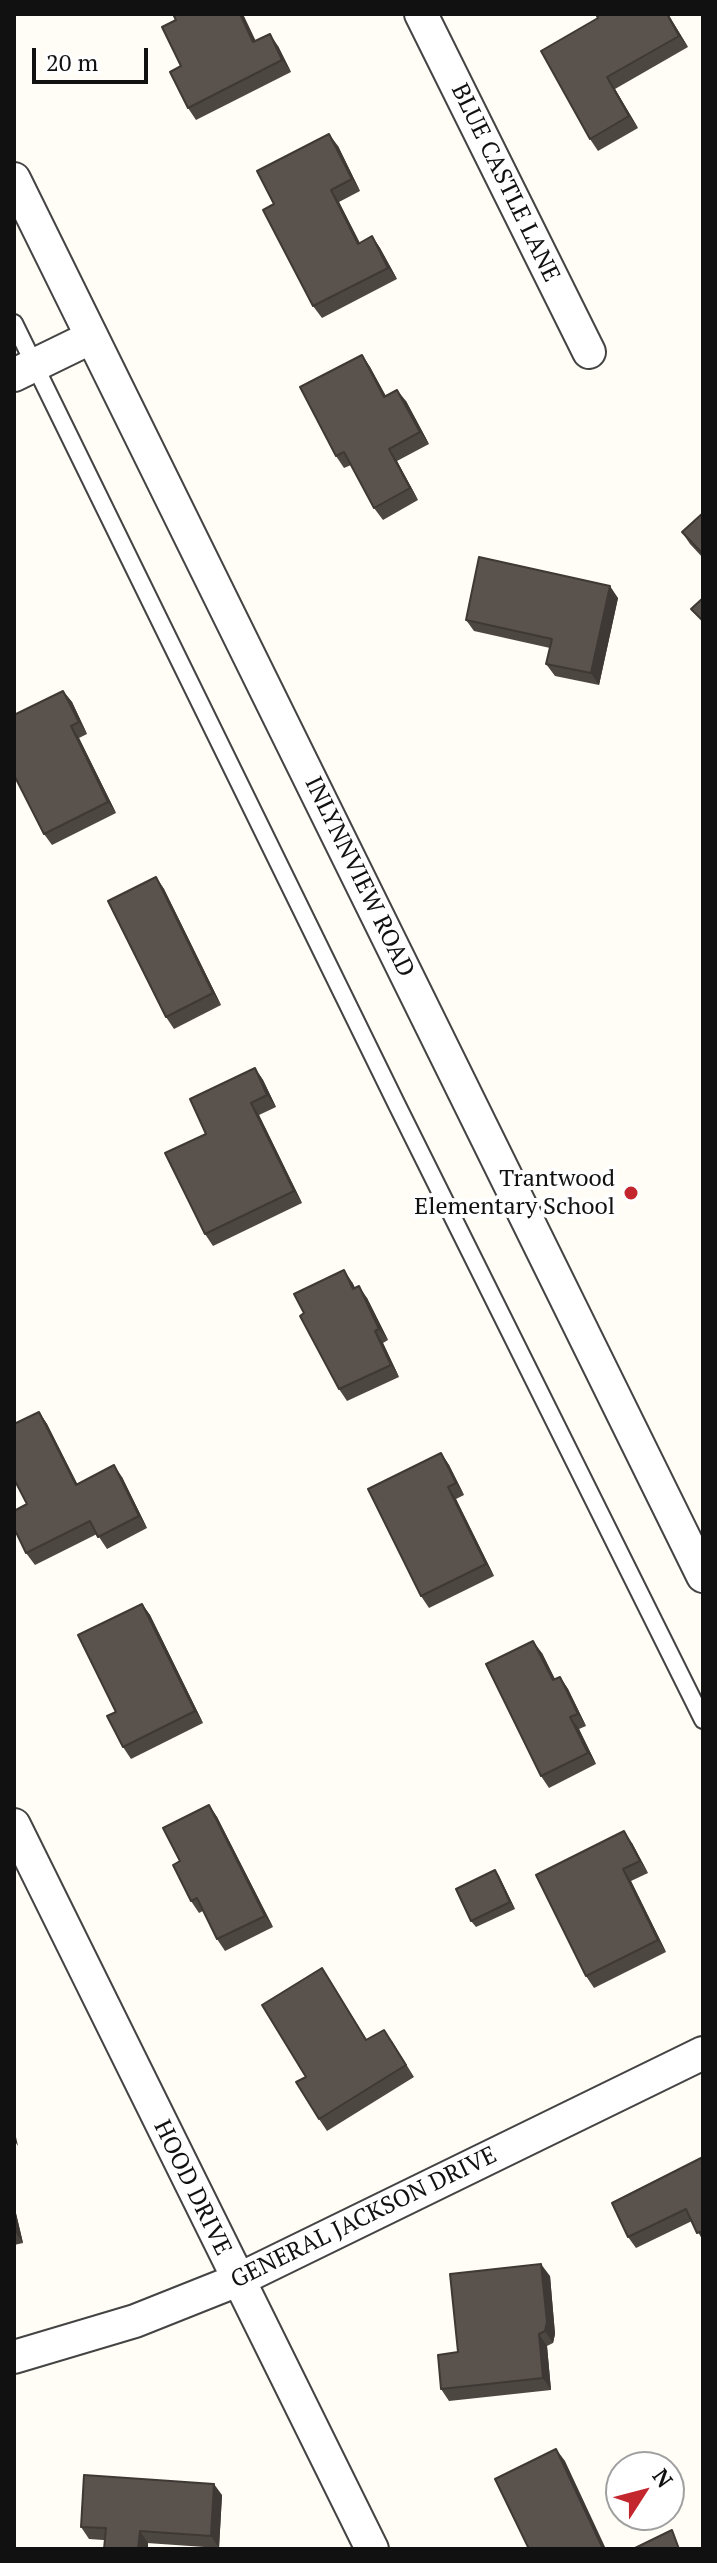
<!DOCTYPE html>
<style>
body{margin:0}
#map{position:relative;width:717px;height:2563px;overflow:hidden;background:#fffdf5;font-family:"PT Serif",serif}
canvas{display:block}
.frame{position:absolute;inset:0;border:16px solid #111;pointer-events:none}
.north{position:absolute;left:605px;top:2451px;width:80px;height:80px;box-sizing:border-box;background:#fff;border:2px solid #a0a0a0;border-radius:50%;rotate:54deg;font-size:22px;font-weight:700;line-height:32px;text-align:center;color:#111}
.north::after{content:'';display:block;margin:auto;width:28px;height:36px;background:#c4262e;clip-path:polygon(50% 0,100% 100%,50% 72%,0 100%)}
.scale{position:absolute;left:32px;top:48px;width:116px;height:36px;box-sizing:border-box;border:4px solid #111;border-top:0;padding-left:10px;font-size:24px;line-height:28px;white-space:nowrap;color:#111;-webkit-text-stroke:6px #fff;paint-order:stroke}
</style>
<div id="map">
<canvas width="717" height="2563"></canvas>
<div class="frame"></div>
<div class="north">N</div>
<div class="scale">20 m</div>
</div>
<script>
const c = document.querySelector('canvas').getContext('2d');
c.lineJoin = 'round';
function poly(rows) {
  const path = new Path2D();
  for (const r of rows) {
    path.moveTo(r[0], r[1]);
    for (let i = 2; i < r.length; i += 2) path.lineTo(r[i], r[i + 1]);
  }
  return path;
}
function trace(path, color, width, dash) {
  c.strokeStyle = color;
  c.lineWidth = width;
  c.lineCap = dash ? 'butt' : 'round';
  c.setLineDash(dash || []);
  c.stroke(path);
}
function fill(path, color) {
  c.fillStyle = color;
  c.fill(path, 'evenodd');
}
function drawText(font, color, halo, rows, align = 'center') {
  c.font = font + ' "PT Serif",serif';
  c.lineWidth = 8;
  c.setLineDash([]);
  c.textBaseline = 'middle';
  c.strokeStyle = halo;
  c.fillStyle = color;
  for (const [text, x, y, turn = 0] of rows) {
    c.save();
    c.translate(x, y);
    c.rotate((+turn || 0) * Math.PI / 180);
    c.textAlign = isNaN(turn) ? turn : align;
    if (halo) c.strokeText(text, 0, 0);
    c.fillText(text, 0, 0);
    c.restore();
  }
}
const service = poly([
 [14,323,397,1105,703,1720]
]);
const minor = poly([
 [421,14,589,352],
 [14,179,703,1576],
 [14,375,92,337],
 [14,1825,372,2549],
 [14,2357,135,2321,238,2280,703,2053]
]);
trace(service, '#444', 20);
trace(minor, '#444', 36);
trace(service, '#fff', 16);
trace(minor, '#fff', 32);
fill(poly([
 [596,14,668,14,688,47,615,89,638,128,598,151,590,139,598,18],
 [255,41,278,46,291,72,196,120,188,108,181,66],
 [338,146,360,191,339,202,360,243,372,236,380,248,397,279,322,318,313,306,274,204],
 [362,355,370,367,386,396,406,401,429,444,397,461,418,500,383,520,374,508,351,465,344,468,336,456],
 [703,513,703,558,690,544,682,532],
 [618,598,599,685,555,676,546,664,550,648,474,631,466,620],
 [63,691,72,702,87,734,79,738,116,813,52,845,44,834],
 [156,877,164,889,221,1005,174,1029,166,1017],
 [255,1068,263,1080,276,1107,259,1115,302,1203,213,1246,205,1234,206,1134],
 [352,1282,355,1288,367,1298,388,1340,383,1343,399,1377,347,1401,339,1389],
 [39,1412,47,1424,77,1484,122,1477,147,1528,107,1549,97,1534,35,1565,26,1553,27,1504],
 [441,1453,449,1465,464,1495,456,1499,494,1576,429,1608,421,1596],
 [142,1604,150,1615,203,1723,131,1759,123,1747,116,1712],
 [542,1653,555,1679,560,1677,568,1689,586,1726,579,1729,596,1764,549,1788,541,1776],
 [209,1805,217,1817,273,1927,225,1951,217,1939,203,1911,199,1913,191,1901,180,1861],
 [632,1843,648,1873,631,1881,666,1952,594,1988,586,1976],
 [495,1870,499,1876,515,1909,476,1927,471,1921],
 [330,1980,367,2040,392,2041,414,2077,327,2131,319,2119,306,2077],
 [703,2157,703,2241,692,2221,636,2248,628,2237],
 [14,2205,23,2243,14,2245],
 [550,2276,555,2334,553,2343,547,2346,551,2390,449,2401,441,2389,458,2352],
 [222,2495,219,2548,89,2539,81,2527]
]), '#4d4742');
fill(poly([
 [240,14,243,14,262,54,253,42],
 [667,14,668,14,688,47,679,36],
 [270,34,278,46,291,72,282,60],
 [607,77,615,89,638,128,629,116],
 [329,134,338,146,360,191,352,179],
 [331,190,339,202,366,256,358,244],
 [372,236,380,248,397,279,388,268],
 [362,355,370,367,392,408,384,397],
 [397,390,406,401,429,444,420,432],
 [389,449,397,461,418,500,410,488],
 [610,586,618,598,599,685,591,673],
 [63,691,72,702,87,734,79,722],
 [71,726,79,738,116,813,108,802],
 [156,877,164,889,221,1005,213,993],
 [255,1068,263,1080,276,1107,267,1095],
 [251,1103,259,1115,302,1203,294,1191],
 [344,1270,352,1282,362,1301,353,1289],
 [359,1286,367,1298,388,1340,379,1329],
 [375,1331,383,1343,399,1377,391,1365],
 [39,1412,47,1424,84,1497,76,1485],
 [441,1453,449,1465,464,1495,456,1483],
 [114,1465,122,1477,147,1528,139,1516],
 [448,1487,456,1499,494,1576,486,1564],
 [142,1604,150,1615,203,1723,195,1711],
 [533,1641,542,1653,561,1692,553,1680],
 [560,1677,568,1689,586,1726,578,1714],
 [570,1717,579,1729,596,1764,588,1753],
 [209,1805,217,1817,273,1927,265,1916],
 [624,1831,632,1843,648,1873,640,1861],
 [623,1869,631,1881,666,1952,658,1940],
 [495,1870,499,1876,515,1909,510,1902],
 [14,2128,18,2146,14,2140],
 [14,2205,23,2243,14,2230],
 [541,2264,550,2276,555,2334,553,2343,545,2331],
 [539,2334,547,2346,551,2390,543,2378],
 [556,2449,565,2461,606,2549,603,2549],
 [214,2484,222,2495,219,2548,211,2536],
 [140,2531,148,2543,148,2549,138,2549]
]), '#3f3936');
const building = poly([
 [173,14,240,14,253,42,270,34,282,60,188,108,170,72,181,66,162,27,176,20,173,14],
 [596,14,667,14,679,36,607,77,629,116,590,139,541,51,598,18,596,14],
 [329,134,352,179,331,190,358,244,372,236,388,268,313,306,263,210,274,204,257,171,329,134],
 [362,355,384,397,397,390,420,432,389,449,410,488,374,508,344,452,336,456,300,387,362,355],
 [703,513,703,554,682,532,703,513],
 [479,557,610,586,591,673,546,664,552,639,466,620,479,557],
 [703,598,703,621,691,609,703,598],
 [63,691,79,722,71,726,108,802,44,834,14,775,14,715,63,691],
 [156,877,213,993,166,1017,108,901,156,877],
 [255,1068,267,1095,251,1103,294,1191,205,1234,165,1153,206,1134,190,1099,255,1068],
 [344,1270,353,1289,359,1286,379,1329,375,1331,391,1365,339,1389,300,1316,304,1313,294,1294,344,1270],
 [39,1412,76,1485,114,1465,139,1516,98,1537,90,1521,26,1553,14,1528,14,1511,27,1504,14,1479,14,1424,39,1412],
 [441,1453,456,1483,448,1487,486,1564,421,1596,368,1489,441,1453],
 [142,1604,195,1711,123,1747,107,1716,116,1712,78,1635,142,1604],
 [533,1641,553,1680,560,1677,578,1714,570,1717,588,1753,541,1776,486,1664,533,1641],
 [209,1805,265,1916,217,1939,197,1898,191,1901,173,1865,180,1861,163,1828,209,1805],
 [624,1831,640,1861,623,1869,658,1940,586,1976,536,1875,624,1831],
 [495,1870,510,1902,471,1921,456,1889,495,1870],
 [322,1968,366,2040,384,2030,406,2065,319,2119,296,2082,306,2077,262,2005,322,1968],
 [703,2157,703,2231,697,2233,686,2209,628,2237,612,2203,703,2157],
 [541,2264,547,2322,545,2331,539,2334,543,2378,441,2389,438,2355,458,2352,450,2274,541,2264],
 [556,2449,603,2549,529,2549,495,2479,556,2449],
 [84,2475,214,2484,211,2536,140,2531,138,2549,104,2549,106,2528,81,2527,84,2475],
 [672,2530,679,2549,633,2549,672,2530]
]);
fill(building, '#5a524d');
trace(building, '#3f3936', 2);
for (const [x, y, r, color] of [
 [631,1193,8,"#c4262e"]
]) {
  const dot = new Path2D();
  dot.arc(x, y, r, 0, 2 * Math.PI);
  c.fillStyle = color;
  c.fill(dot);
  trace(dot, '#fff', 3);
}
drawText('24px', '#111', '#fff', [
 ["BLUE CASTLE LANE",505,183,64],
 ["INLYNNVIEW ROAD",359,877,64],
 ["HOOD DRIVE",192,2188,64],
 ["GENERAL JACKSON DRIVE",364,2218,-26]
]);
drawText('24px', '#111', '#fff', [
 ["Trantwood",615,1179],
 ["Elementary School",615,1207]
], 'right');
</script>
